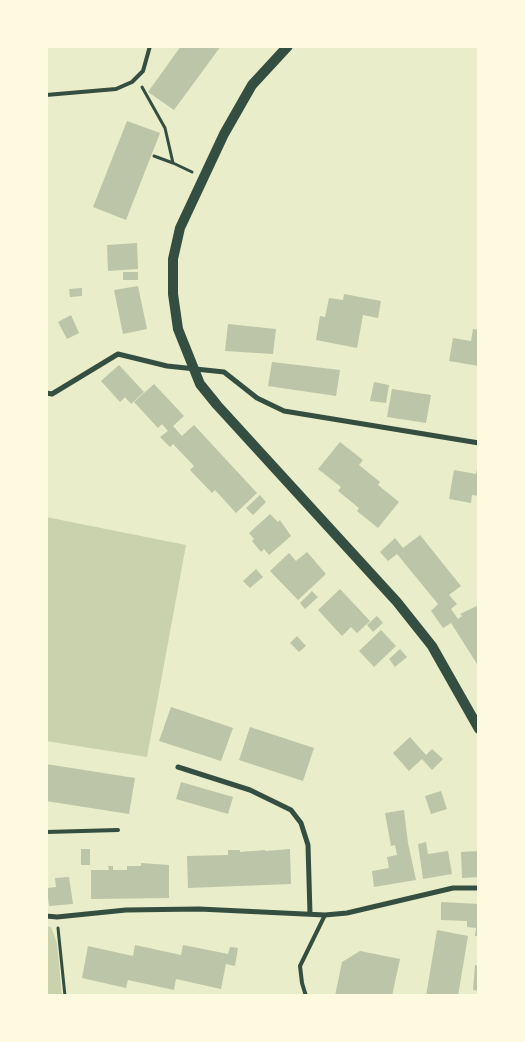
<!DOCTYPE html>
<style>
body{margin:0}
#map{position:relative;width:525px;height:1042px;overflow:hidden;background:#e9edc9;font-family:"Fira Sans",sans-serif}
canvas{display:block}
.frame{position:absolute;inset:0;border:48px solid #fefae0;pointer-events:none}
</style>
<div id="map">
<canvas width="525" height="1042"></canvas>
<div class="frame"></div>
</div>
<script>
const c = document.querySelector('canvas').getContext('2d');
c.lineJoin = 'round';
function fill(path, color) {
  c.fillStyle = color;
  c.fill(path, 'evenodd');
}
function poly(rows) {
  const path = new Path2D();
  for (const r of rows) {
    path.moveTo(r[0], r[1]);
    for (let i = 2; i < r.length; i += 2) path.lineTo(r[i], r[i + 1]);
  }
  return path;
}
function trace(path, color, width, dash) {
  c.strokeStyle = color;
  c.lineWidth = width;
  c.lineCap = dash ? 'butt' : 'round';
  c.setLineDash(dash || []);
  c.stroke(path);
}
fill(poly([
 [46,517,186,545,147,757,46,741],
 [46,926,51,927,57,943,62,996,46,996]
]), '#cad2ad');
fill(poly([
 [181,46,221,46,174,110,148,92],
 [127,121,160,133,126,220,93,207],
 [137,243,138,269,108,271,107,245],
 [123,272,138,272,138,280,123,280],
 [138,286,147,329,123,334,114,290],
 [82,288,82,296,70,297,69,289],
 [344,294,381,301,378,318,363,315,357,348,316,340,320,316,325,317,329,298,343,300],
 [71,315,79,333,67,339,58,322],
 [228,324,276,329,273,354,225,351],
 [473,329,479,330,479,366,449,361,453,338,471,341],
 [272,362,340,370,336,396,268,386],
 [119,365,144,392,131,404,125,397,120,402,101,381],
 [374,382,389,385,386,403,370,401],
 [154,384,184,416,173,426,182,436,194,425,257,493,236,513,215,490,212,493,190,470,194,466,173,444,170,447,160,437,168,431,162,424,158,428,134,402],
 [392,389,431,395,426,423,387,417],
 [340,442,363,460,359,465,380,482,378,485,399,502,378,528,357,511,359,508,338,491,341,487,318,469],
 [478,465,479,496,472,495,471,503,449,499,454,470,476,474],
 [260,495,266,502,253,515,246,508],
 [270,514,278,522,280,520,291,536,269,555,264,549,261,552,252,541,254,539,249,533],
 [420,535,461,586,449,595,457,604,451,609,458,619,462,616,460,614,479,605,477,664,451,623,443,628,431,611,438,604,397,554,388,561,380,552,395,538,403,548],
 [307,552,326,574,298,600,270,571,289,553,296,561],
 [256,569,263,577,250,588,243,581],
 [340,589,370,621,357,633,351,627,342,636,318,610],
 [312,591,318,597,305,609,300,603],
 [377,616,383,623,373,632,367,625],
 [381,630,396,646,374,667,359,651],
 [297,636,306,646,299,652,290,643],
 [400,649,407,657,395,667,389,659],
 [171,707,233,728,221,761,159,741],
 [250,727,314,748,303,781,239,760],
 [410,737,426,755,432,749,443,759,432,770,422,759,409,771,393,753],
 [46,764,135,778,129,814,46,801],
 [181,782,233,797,228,814,176,799],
 [441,791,447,809,431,814,425,796],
 [404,810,408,843,416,880,374,887,372,871,389,868,387,857,397,855,395,845,391,846,385,813],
 [426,842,428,854,448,851,452,874,423,879,418,844],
 [81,849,90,849,90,865,81,865],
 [290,849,291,884,188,888,187,856,228,855,228,850,240,850,240,852,265,850,265,851],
 [479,851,479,877,462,878,461,852],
 [141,863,169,865,169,898,91,899,91,870,109,870,108,866,113,866,113,870,127,870,127,866,141,866],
 [69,877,73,904,49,906,47,888,56,887,55,878],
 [441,902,479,904,479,936,475,936,476,928,467,927,467,921,441,920],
 [437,930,468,936,458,996,426,996],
 [135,945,181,955,183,945,228,954,230,947,238,948,235,966,226,964,221,989,176,979,174,990,128,980,126,988,82,978,88,946,133,956],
 [360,951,400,959,392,996,335,996,342,962],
 [475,965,479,966,479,991,473,990]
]), '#bcc5a7');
trace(poly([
 [142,87,165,128,173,163,192,172],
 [154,156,173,163],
 [58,928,65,996]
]), '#344e41', 3);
trace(poly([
 [46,95,116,89,132,82,143,71,150,46],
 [46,832,118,830],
 [306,996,302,983,300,966,325,915]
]), '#344e41', 4);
trace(poly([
 [46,393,52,394,118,354,167,366,224,372,257,398,284,411,479,443],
 [178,767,250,790,291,810,301,823,308,845,310,914],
 [46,916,57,917,126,910,199,909,325,915,347,913,453,888,479,888]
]), '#344e41', 5);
trace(poly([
 [288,46,252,85,224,134,180,228,173,259,173,294,178,329,200,384,217,405,397,602,432,646,479,729]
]), '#344e41', 10);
</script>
